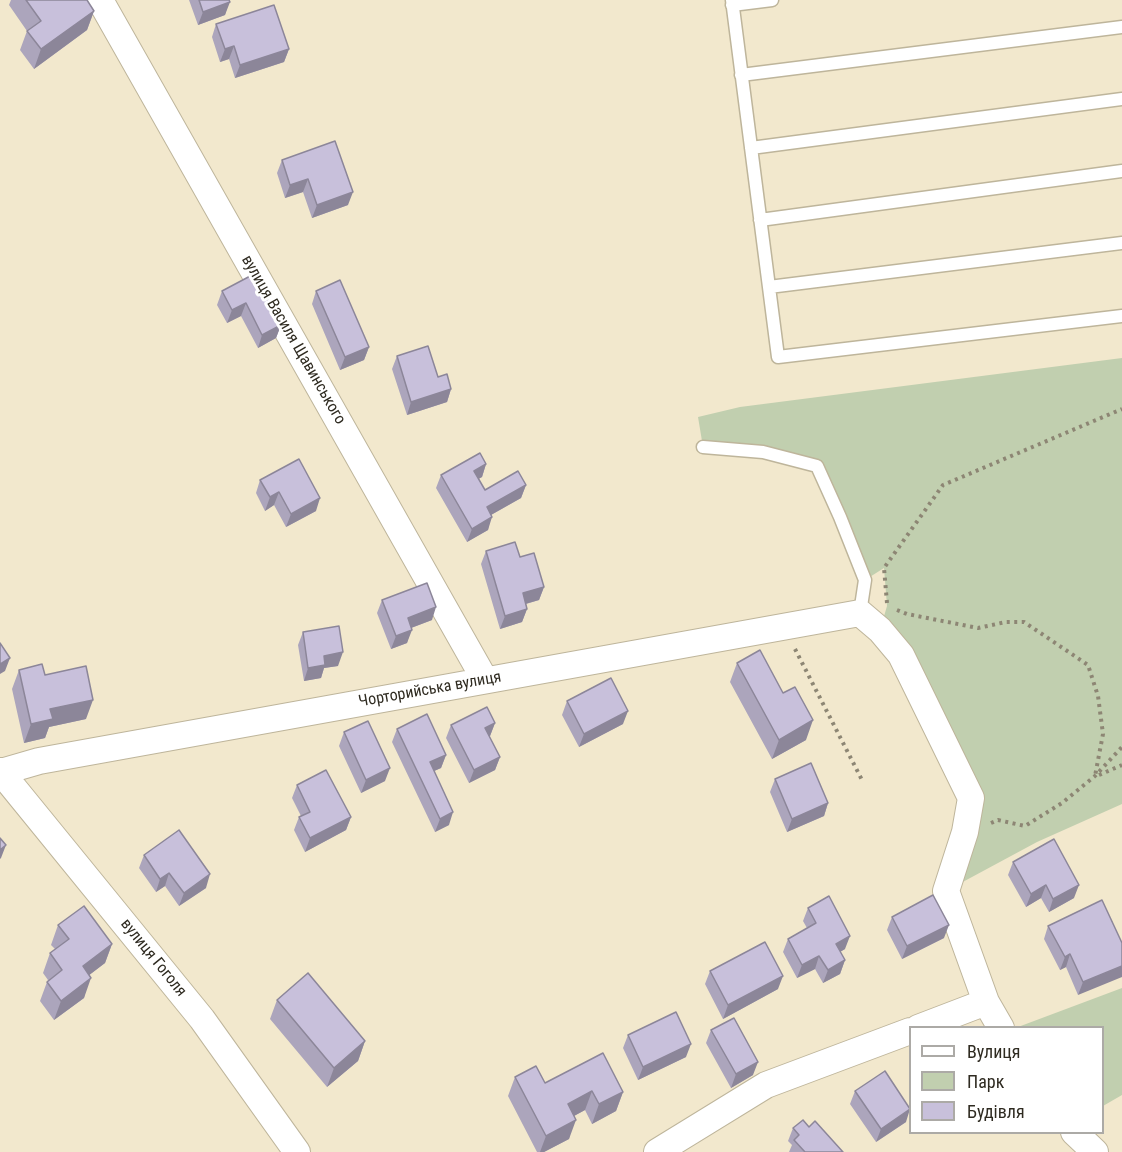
<!DOCTYPE html>
<meta charset="utf-8">
<style>
body{margin:0}
#map{position:relative;width:1122px;height:1152px;overflow:hidden;background:#f2e8cd;font-family:"Roboto Condensed",sans-serif}
canvas{display:block}
.legend{position:absolute;left:909px;top:1026px;width:195px;height:108px;box-sizing:border-box;background:#fff;border:2px solid #acaaa6;margin:0;padding:8px 10px;list-style:none;font-size:18px;color:#2f2b21}
.legend li{display:flex;align-items:center;gap:12px;height:30px}
.legend b{width:30px;border:2px solid #acaaa6}
</style>
<div id="map">
<canvas width="1122" height="1152"></canvas>
<ul class="legend">
<li><b style="height:8px;background:#fff"></b>Вулиця</li>
<li><b style="height:16px;background:#c1cfaf"></b>Парк</li>
<li><b style="height:16px;background:#c8c0db"></b>Будівля</li>
</ul>
</div>
<script>
const c = document.querySelector('canvas').getContext('2d');
c.lineJoin = 'round';
function fill(path, color) {
  c.fillStyle = color;
  c.fill(path, 'evenodd');
}
function poly(rows) {
  const path = new Path2D();
  for (const r of rows) {
    path.moveTo(r[0], r[1]);
    for (let i = 2; i < r.length; i += 2) path.lineTo(r[i], r[i + 1]);
  }
  return path;
}
function trace(path, color, width, dash) {
  c.strokeStyle = color;
  c.lineWidth = width;
  c.lineCap = dash ? 'butt' : 'round';
  c.setLineDash(dash || []);
  c.stroke(path);
}
function drawText(font, color, halo, rows, align = 'center') {
  c.font = font + ' "Roboto Condensed",sans-serif';
  c.lineWidth = 6;
  c.setLineDash([]);
  c.textBaseline = 'middle';
  c.strokeStyle = halo;
  c.fillStyle = color;
  for (const [text, x, y, turn = 0] of rows) {
    c.save();
    c.translate(x, y);
    c.rotate((+turn || 0) * Math.PI / 180);
    c.textAlign = isNaN(turn) ? turn : align;
    if (halo) c.strokeText(text, 0, 0);
    c.fillText(text, 0, 0);
    c.restore();
  }
}
fill(poly([
 [1122,358,1122,804,1037,842,946,891,971,798,880,630,887,606,884,568,865,580,817,466,703,447,698,417,740,407],
 [1122,988,1122,1095,1103,1106,1102,1028,1018,1027]
]), '#c1cfaf');
const lane = poly([
 [732,0,778,357,1122,316],
 [732,5,772,0],
 [741,75,1122,27],
 [751,148,1122,99],
 [760,220,1122,171],
 [769,287,1122,243],
 [703,447,763,452,817,466,840,517,865,580,860,613]
]);
const street = poly([
 [100,0,485,680],
 [0,771,202,1019,297,1152],
 [1,772,39,761,860,613,880,630,901,655,971,798,965,832,946,891,986,1002,1001,1028],
 [918,1028,986,1002],
 [1074,1132,1095,1152],
 [657,1152,766,1085,910,1031]
]);
trace(lane, '#beb59b', 15);
trace(street, '#beb59b', 28);
trace(poly([
 [887,603,884,568,943,485,1122,409],
 [897,610,907,614,978,628,1006,622,1024,622,1088,665,1098,696,1103,734,1095,776],
 [795,649,862,780],
 [1099,775,1122,765],
 [991,823,998,820,1025,826,1062,803,1095,776,1122,747]
]), '#8d8674', 4, [3, 4.5]);
trace(lane, '#fff', 12);
trace(street, '#fff', 26);
fill(poly([
 [11,0,87,0,94,11,87,30,34,69,20,50,27,31,9,5],
 [189,0,229,0,225,15,198,25],
 [216,24,289,49,284,62,235,78,229,59,220,62,212,37],
 [282,160,348,205,312,218,303,192,285,198,277,173],
 [254,274,281,325,276,338,258,348,241,316,227,323,217,305,222,291],
 [316,291,369,347,364,360,340,370,312,304],
 [397,356,438,377,451,389,447,402,407,415,392,369],
 [486,464,482,477,478,479,485,490,526,485,521,498,491,515,488,530,467,542,436,488,441,475],
 [260,480,316,511,286,527,274,505,265,511,256,493],
 [486,551,520,557,544,587,539,600,526,604,527,609,522,622,500,629,481,564],
 [382,600,432,620,411,628,407,643,391,649,377,613],
 [303,632,338,666,324,668,321,678,304,681,298,645],
 [737,663,783,693,806,740,772,759,730,682],
 [19,670,45,675,86,719,49,727,45,738,24,743,12,689],
 [567,701,623,724,579,747,562,715],
 [495,723,490,736,489,737,500,757,495,770,469,783,446,738,451,725],
 [397,729,446,755,441,768,434,771,449,825,435,832,392,742],
 [344,732,385,781,361,793,339,746],
 [775,779,828,803,824,816,787,832,770,792],
 [297,785,351,817,346,830,305,852,294,830,299,817,301,816,292,798],
 [144,855,206,888,179,906,165,886,156,892,139,868],
 [1013,862,1074,898,1049,912,1041,898,1026,907,1008,875],
 [808,908,845,949,840,952,845,960,840,974,823,983,815,969,797,978,783,952,788,939,807,928,803,921],
 [892,917,944,938,902,959,887,930],
 [58,925,112,944,105,963,89,975,84,998,54,1020,40,1001,47,982,48,980,43,973,50,953,55,949,51,945],
 [1048,926,1122,943,1078,995,1066,967,1060,970,1044,939],
 [710,971,778,989,723,1019,705,984],
 [277,1000,365,1041,358,1061,327,1087,270,1019],
 [711,1030,753,1075,731,1088,706,1043],
 [628,1035,686,1057,638,1080,623,1048],
 [515,1077,545,1083,623,1092,616,1111,592,1124,585,1110,574,1116,569,1139,544,1152,537,1152,508,1096],
 [855,1091,906,1122,876,1142,850,1104],
 [809,1127,843,1152,789,1152,792,1145,788,1141,793,1128]
]), '#aca5bc');
fill(poly([
 [230,2,225,15,198,25,203,12],
 [94,11,87,30,34,69,41,49],
 [234,46,229,59,220,62,225,49],
 [289,49,284,62,235,78,240,65],
 [308,179,303,192,285,198,290,185],
 [353,192,348,205,312,218,317,205],
 [246,303,241,316,227,323,232,310],
 [281,325,276,338,258,348,262,335],
 [369,347,364,360,340,370,345,357],
 [451,389,447,402,407,415,411,402],
 [486,464,482,477,469,484,474,471],
 [526,485,521,498,482,520,487,507],
 [279,492,274,505,265,511,270,497],
 [320,498,316,511,286,527,291,514],
 [492,517,488,530,467,542,472,529],
 [544,587,539,600,518,606,523,593],
 [436,607,432,620,403,631,408,618],
 [527,609,522,622,500,629,505,616],
 [412,630,407,643,391,649,396,636],
 [343,652,338,666,324,668,321,678,304,681,308,668,324,656],
 [10,658,5,671,0,674,0,664],
 [93,700,86,719,49,727,45,738,24,743,31,724,50,709],
 [628,711,623,724,579,747,584,734],
 [813,720,806,740,772,759,779,740],
 [495,723,490,736,480,741,485,728],
 [446,755,441,768,425,775,430,762],
 [500,757,495,770,469,783,474,770],
 [390,768,385,781,361,793,366,780],
 [828,803,824,816,787,832,792,819],
 [453,812,449,825,435,832,440,819],
 [351,817,346,830,305,852,310,838],
 [6,845,1,858,0,859,0,850],
 [169,873,165,886,156,892,160,879],
 [210,874,206,888,179,906,184,893],
 [1046,885,1041,898,1026,907,1031,894],
 [1079,885,1074,898,1049,912,1053,899],
 [949,925,944,938,902,959,907,946],
 [850,936,845,949,831,957,836,944],
 [112,944,105,963,75,986,83,966],
 [1070,954,1066,967,1060,970,1065,957],
 [819,956,815,969,797,978,802,965],
 [845,960,840,974,823,983,828,970],
 [1122,966,1122,977,1078,995,1083,982],
 [783,976,778,989,723,1019,728,1005],
 [91,978,84,998,54,1020,61,1001],
 [365,1041,358,1061,327,1087,334,1068],
 [691,1044,686,1057,638,1080,643,1067],
 [758,1062,753,1075,731,1088,736,1074],
 [592,1091,585,1110,561,1123,568,1104],
 [623,1092,616,1111,592,1124,599,1104],
 [910,1109,906,1122,876,1142,881,1129],
 [576,1120,569,1139,544,1152,540,1152,546,1136]
]), '#8c8699');
const building = poly([
 [26,0,87,0,94,11,41,49,27,31,41,21,26,0],
 [199,0,229,0,230,2,203,12,199,0],
 [274,5,289,49,240,65,234,46,225,49,216,24,274,5],
 [335,141,353,192,317,205,308,179,290,185,282,160,335,141],
 [254,274,281,325,262,335,246,303,232,310,222,291,254,274],
 [340,280,369,347,345,357,316,291,340,280],
 [428,346,438,377,447,374,451,389,411,402,397,356,428,346],
 [480,453,486,464,474,471,485,490,518,471,526,485,487,507,492,517,472,529,441,475,480,453],
 [299,459,320,498,291,514,279,492,270,497,260,480,299,459],
 [515,542,520,557,534,553,544,587,523,593,527,609,505,616,486,551,515,542],
 [427,583,436,607,408,618,412,630,396,636,382,600,427,583],
 [339,626,343,652,324,656,325,665,308,668,303,632,339,626],
 [0,643,10,658,0,664,0,643],
 [760,650,783,693,795,687,813,720,779,740,737,663,760,650],
 [42,664,45,675,86,666,93,700,50,709,53,719,31,724,19,670,42,664],
 [611,678,628,711,584,734,567,701,611,678],
 [487,707,495,723,485,728,500,757,474,770,451,725,487,707],
 [427,714,446,755,430,762,453,812,440,819,397,729,427,714],
 [368,721,390,768,366,780,344,732,368,721],
 [811,763,828,803,792,819,775,779,811,763],
 [326,770,351,817,310,838,299,817,310,812,297,785,326,770],
 [179,830,210,874,184,893,169,873,160,879,144,855,179,830],
 [0,838,6,845,0,850,0,838],
 [1054,839,1079,885,1053,899,1046,885,1031,894,1013,862,1054,839],
 [933,895,949,925,907,946,892,917,933,895],
 [829,896,850,936,836,944,845,960,828,970,819,956,802,965,788,939,816,923,808,908,829,896],
 [1102,900,1122,943,1122,966,1083,982,1070,954,1065,957,1048,926,1102,900],
 [84,906,112,944,83,966,91,978,61,1001,47,982,62,970,50,953,69,939,58,925,84,906],
 [765,942,783,976,728,1005,710,971,765,942],
 [308,973,365,1041,334,1068,277,1000,308,973],
 [676,1012,691,1044,643,1067,628,1035,676,1012],
 [734,1018,758,1062,736,1074,711,1030,734,1018],
 [603,1053,623,1092,599,1104,592,1091,568,1104,576,1120,546,1136,515,1077,536,1066,545,1083,603,1053],
 [885,1071,910,1109,881,1129,855,1091,885,1071],
 [803,1120,809,1127,815,1121,843,1152,805,1152,794,1140,799,1135,793,1128,803,1120]
]);
fill(building, '#c8c0db');
trace(building, '#8c8699', 1.5);
drawText('16px', '#2f2b21', '#fff', [
 ["вулиця Василя Щавинського",293,340,60],
 ["Чорторийська вулиця",430,690,-10],
 ["вулиця Гоголя",153,958,51]
]);
</script>
